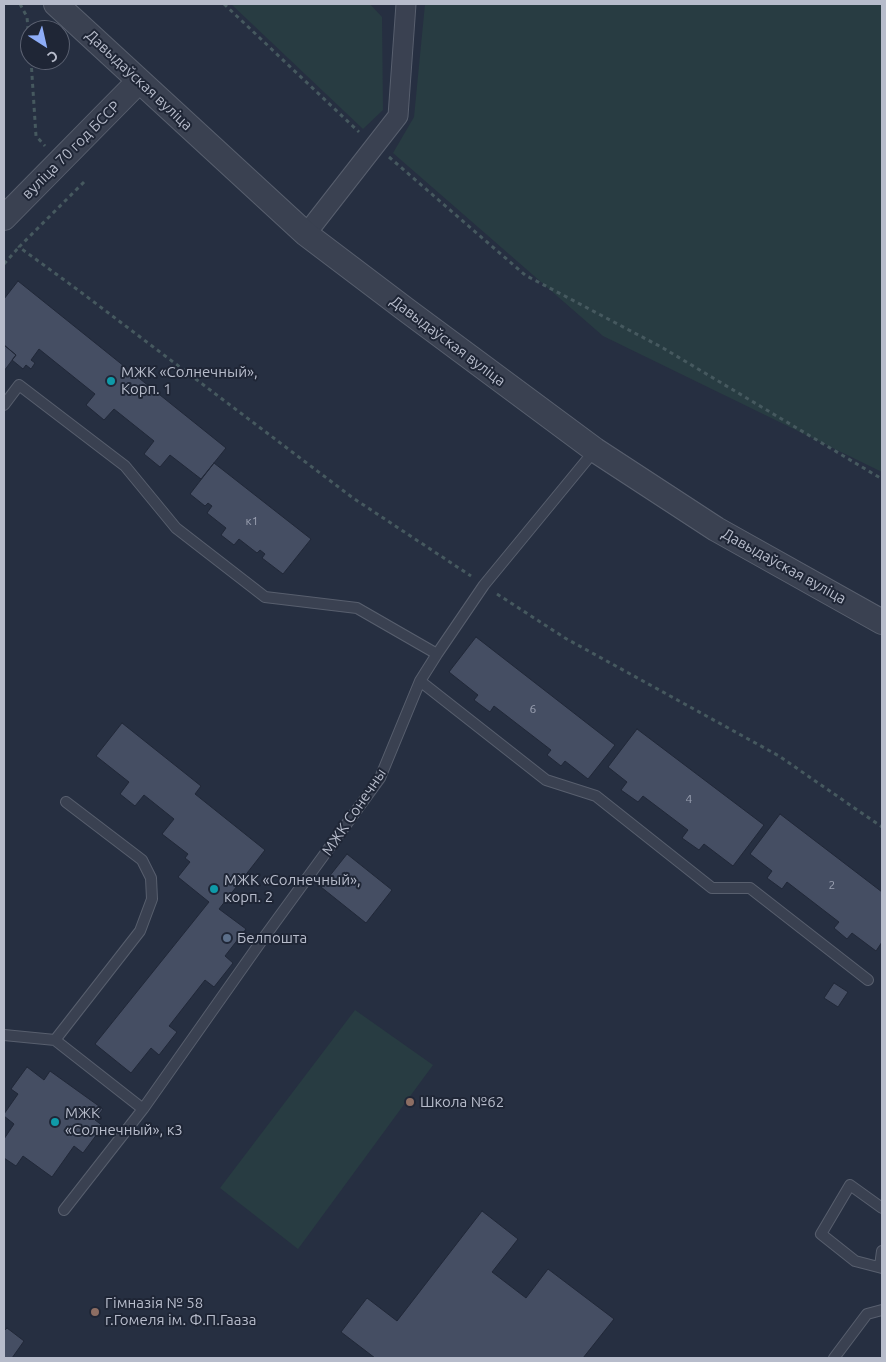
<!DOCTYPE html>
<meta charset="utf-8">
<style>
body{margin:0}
#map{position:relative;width:886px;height:1362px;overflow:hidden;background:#262f41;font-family:Ubuntu,sans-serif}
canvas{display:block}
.frame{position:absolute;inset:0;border:5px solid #b7bccb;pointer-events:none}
.north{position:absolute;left:20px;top:20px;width:50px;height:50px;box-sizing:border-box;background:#1f2636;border:1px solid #5c6272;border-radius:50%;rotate:145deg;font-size:14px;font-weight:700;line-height:20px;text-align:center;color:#b7bccb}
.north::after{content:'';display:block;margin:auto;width:18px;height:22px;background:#8eadf8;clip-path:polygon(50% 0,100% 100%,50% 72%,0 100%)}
</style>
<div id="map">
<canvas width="886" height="1362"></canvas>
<div class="frame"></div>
<div class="north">С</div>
</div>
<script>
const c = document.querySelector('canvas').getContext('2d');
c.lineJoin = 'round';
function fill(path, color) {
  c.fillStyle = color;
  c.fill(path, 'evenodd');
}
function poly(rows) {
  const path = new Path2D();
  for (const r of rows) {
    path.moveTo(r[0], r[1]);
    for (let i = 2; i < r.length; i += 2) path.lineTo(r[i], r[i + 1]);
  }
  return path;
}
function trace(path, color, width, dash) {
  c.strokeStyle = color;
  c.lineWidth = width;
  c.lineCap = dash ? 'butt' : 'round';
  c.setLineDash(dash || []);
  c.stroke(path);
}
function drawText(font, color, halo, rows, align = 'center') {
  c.font = font + ' Ubuntu,sans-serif';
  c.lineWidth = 4;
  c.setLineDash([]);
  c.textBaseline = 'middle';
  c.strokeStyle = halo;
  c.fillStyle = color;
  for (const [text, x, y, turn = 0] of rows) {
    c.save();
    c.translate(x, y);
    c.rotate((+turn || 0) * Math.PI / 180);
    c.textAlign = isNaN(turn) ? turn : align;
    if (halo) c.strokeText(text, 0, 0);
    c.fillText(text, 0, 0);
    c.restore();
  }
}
fill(poly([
 [231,4,370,4,382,17,383,110,363,129],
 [425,4,882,4,882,472,603,336,393,153,414,117],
 [355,1010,433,1065,298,1249,220,1188]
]), '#283c42');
const building = poly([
 [18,281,226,448,201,479,170,455,160,467,144,454,154,441,114,409,104,420,86,405,95,394,39,349,31,360,35,363,31,369,26,365,23,369,12,360,16,355,4,345,4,299,18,281],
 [4,345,16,355,4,371,4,345],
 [214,463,311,539,283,574,262,558,265,554,260,550,257,553,239,539,234,545,221,535,226,528,207,513,212,506,208,503,205,506,190,494,214,463],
 [476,637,615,745,588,779,565,761,561,766,547,755,551,750,494,706,490,712,474,700,478,695,449,672,476,637],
 [122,723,201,786,195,794,265,850,219,909,246,929,225,956,233,963,214,987,205,980,169,1026,177,1032,159,1055,151,1048,131,1073,95,1044,209,902,178,877,190,862,185,858,188,854,162,834,174,819,144,795,135,806,120,794,129,782,96,756,122,723],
 [637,729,764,825,733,866,704,844,699,850,682,838,688,830,643,796,638,802,621,790,627,782,608,767,637,729],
 [780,814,882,892,882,942,876,951,852,933,847,939,834,928,839,922,787,882,782,889,767,878,772,871,750,854,780,814],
 [347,854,392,890,366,923,321,887,347,854],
 [834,983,848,992,838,1007,824,998,834,983],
 [27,1067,44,1080,50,1071,103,1109,95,1120,103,1126,83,1153,74,1146,52,1177,23,1156,16,1166,4,1158,4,1139,14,1124,4,1116,4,1114,18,1094,11,1089,27,1067],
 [482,1211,518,1239,492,1272,526,1298,548,1269,614,1319,583,1358,375,1358,341,1332,367,1298,397,1321,482,1211],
 [7,1328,24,1341,12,1358,4,1358,4,1331,7,1328]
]);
fill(building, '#454e63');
trace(building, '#212838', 1);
const service = poly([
 [4,405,19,385,125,466,176,528,265,597,357,608,437,654],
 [420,681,546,780,596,796,712,888,750,888,868,980],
 [4,1035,55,1040,143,1109,260,943,380,778,420,681,437,654,484,585,595,450],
 [55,1040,140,931,152,899,151,878,142,860,66,802],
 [882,1208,850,1185,821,1234,855,1261,882,1268],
 [64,1210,143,1109],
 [880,1266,882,1251],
 [834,1358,867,1314,882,1310]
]);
const minor = poly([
 [306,234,398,116,406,4]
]);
const tertiary = poly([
 [56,4,306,234,405,309,595,450,716,529,882,622],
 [4,218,139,81]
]);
trace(service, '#585f6e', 12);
trace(minor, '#585f6e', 21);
trace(tertiary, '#585f6e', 26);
trace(poly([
 [20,4,27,17,30,52],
 [224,4,359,132],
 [31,60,36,136,45,146],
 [389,157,525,275,663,348,882,479],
 [84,182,19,247,78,290,353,498,471,576],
 [4,264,19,247],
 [497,594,565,638,779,756,882,827]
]), '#46595f', 3, [4, 4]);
trace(service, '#3a4151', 10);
trace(minor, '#3a4151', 19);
trace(tertiary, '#3a4151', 24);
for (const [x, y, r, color] of [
 [111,381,5,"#0f9aa8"],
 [214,889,5,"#0f9aa8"],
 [227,938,5,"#5c6f8a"],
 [410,1102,5,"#8d6e63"],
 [55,1122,5,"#0f9aa8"],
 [95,1312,5,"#8d6e63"]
]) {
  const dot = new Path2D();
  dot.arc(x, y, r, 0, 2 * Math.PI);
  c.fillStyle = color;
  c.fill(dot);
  trace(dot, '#1f2636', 2);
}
drawText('12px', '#9aa0b1', null, [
 ["к1",252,521],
 ["6",533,709],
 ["4",689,799],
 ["2",832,885]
]);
drawText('15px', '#b7bccb', '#1f2636', [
 ["Давыдаўская вуліца",139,80,43],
 ["вуліца 70 год БССР",71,150,-45],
 ["Давыдаўская вуліца",448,341,37],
 ["Давыдаўская вуліца",784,566,29],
 ["МЖК Сонечны",354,812,-56]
]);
drawText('15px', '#b7bccb', '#1f2636', [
 ["МЖК «Солнечный»,",121,372],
 ["Корп. 1",121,389],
 ["МЖК «Солнечный»,",224,880],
 ["корп. 2",224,897],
 ["Белпошта",237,938],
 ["Школа №62",420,1102],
 ["МЖК",65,1113],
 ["«Солнечный», к3",65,1130],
 ["Гімназія № 58",105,1303],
 ["г.Гомеля ім. Ф.П.Гааза",105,1320]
], 'left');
</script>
